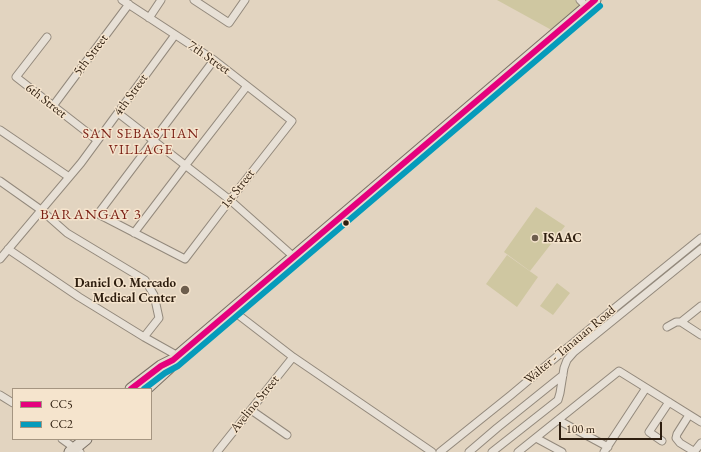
<!DOCTYPE html>
<style>
body{margin:0}
#map{position:relative;width:701px;height:452px;overflow:hidden;background:#e2d4c0;font-family:"EB Garamond",serif}
canvas{display:block}
.legend{position:absolute;left:12px;top:388px;width:140px;height:52px;box-sizing:border-box;background:#f5e4cd;border:1px solid #a59581;margin:0;padding:5px 7px;list-style:none;font-size:12px;color:#2e1e0f}
.legend li{display:flex;align-items:center;gap:8px;height:20px}
.legend b{width:20px;border:1px solid #a59581}
.scale{position:absolute;left:559px;top:422px;width:103px;height:18px;box-sizing:border-box;border:2px solid #2e1e0f;border-top:0;padding-left:5px;font-size:12px;line-height:14px;white-space:nowrap;color:#2e1e0f;-webkit-text-stroke:3px #f5e4cd;paint-order:stroke}
</style>
<div id="map">
<canvas width="701" height="452"></canvas>
<ul class="legend">
<li><b style="height:5px;background:#e5007d"></b>CC5</li>
<li><b style="height:5px;background:#059bbb"></b>CC2</li>
</ul>
<div class="scale">100 m</div>
</div>
<script>
const c = document.querySelector('canvas').getContext('2d');
c.lineJoin = 'round';
function fill(path, color) {
  c.fillStyle = color;
  c.fill(path, 'evenodd');
}
function poly(rows) {
  const path = new Path2D();
  for (const r of rows) {
    path.moveTo(r[0], r[1]);
    for (let i = 2; i < r.length; i += 2) path.lineTo(r[i], r[i + 1]);
  }
  return path;
}
function trace(path, color, width, dash) {
  c.strokeStyle = color;
  c.lineWidth = width;
  c.lineCap = dash ? 'butt' : 'round';
  c.setLineDash(dash || []);
  c.stroke(path);
}
function drawText(font, color, halo, rows, align = 'center') {
  c.font = font + ' "EB Garamond",serif';
  c.lineWidth = 3;
  c.setLineDash([]);
  c.textBaseline = 'middle';
  c.strokeStyle = halo;
  c.fillStyle = color;
  for (const [text, x, y, turn = 0] of rows) {
    c.save();
    c.translate(x, y);
    c.rotate((+turn || 0) * Math.PI / 180);
    c.textAlign = isNaN(turn) ? turn : align;
    if (halo) c.strokeText(text, 0, 0);
    c.fillText(text, 0, 0);
    c.restore();
  }
}
fill(poly([
 [497,0,596,0,557,33],
 [536,207,565,226,530,271,504,252],
 [507,255,538,277,517,307,486,284],
 [557,283,570,293,553,315,540,306]
]), '#cfc7a1');
const minor = poly([
 [122,0,214,60,292,121,230,200,185,259,98,214,214,60],
 [194,0,229,23,245,0],
 [580,0,587,7],
 [149,18,161,0],
 [47,37,16,77,97,140],
 [53,106,129,4],
 [118,113,230,200,294,257],
 [0,130,69,177],
 [0,181,41,210,67,233,145,280,154,295,159,318,144,337],
 [134,233,185,166,247,86],
 [8,249,79,297,144,337,178,356],
 [0,259,81,163,175,35],
 [232,310,293,357,432,452],
 [681,322,701,306],
 [667,327,676,322,681,322,701,335],
 [0,395,13,403],
 [251,410,287,435],
 [689,415,677,434,676,438,680,443,695,452],
 [558,420,608,447],
 [536,438,562,452],
 [62,439,80,452],
 [662,441,649,432,669,402],
 [217,452,293,357],
 [440,452,511,395,616,307,701,238],
 [469,452,497,428,563,375],
 [492,452,558,400,560,393,564,368,567,360,574,352,701,249],
 [518,452,619,371,701,422],
 [604,452,646,388],
 [694,452,701,443]
]);
const highway = poly([
 [131,389,161,366,173,360,193,343,595,0],
 [146,389,169,368],
 [70,452,86,439]
]);
trace(minor, '#93897c', 9);
trace(highway, '#7a7064', 13);
trace(minor, '#e7e0d6', 7);
trace(highway, '#e3dbcf', 11);
trace(poly([
 [131,389,161,366,173,360,595,0]
]), '#e5007d', 6);
trace(poly([
 [144,389,165,373,178,366,600,6]
]), '#059bbb', 6);
for (const [x, y, r, color] of [
 [346,223,3.5,"#2e1e0f"],
 [535,238,4,"#6d5e4d"],
 [185,290,5,"#6d5e4d"]
]) {
  const dot = new Path2D();
  dot.arc(x, y, r, 0, 2 * Math.PI);
  c.fillStyle = color;
  c.fill(dot);
  trace(dot, '#f5e4cd', 1.5);
}
drawText('13px', '#2e1e0f', '#f5e4cd', [
 ["5th Street",91,55,-53],
 ["7th Street",209,58,35],
 ["4th Street",131,95,-54],
 ["6th Street",46,101,38],
 ["1st Street",238,189,-52],
 ["Walter - Tanauan Road",570,345,-40],
 ["Avelino Street",255,404,-51]
]);
drawText('bold 13px', '#2e1e0f', '#f5e4cd', [
 ["ISAAC",543,238],
 ["Daniel O. Mercado",176,283,"right"],
 ["Medical Center",176,298,"right"]
], 'left');
c.letterSpacing = '1px';
drawText('14px', '#7a1f14', '#f5e4cd', [
 ["SAN SEBASTIAN",141,134],
 ["VILLAGE",141,150]
]);
c.letterSpacing = '0px';
c.letterSpacing = '1px';
drawText('15px', '#7a1f14', '#f5e4cd', [
 ["BARANGAY 3",91,215]
]);
c.letterSpacing = '0px';
</script>
